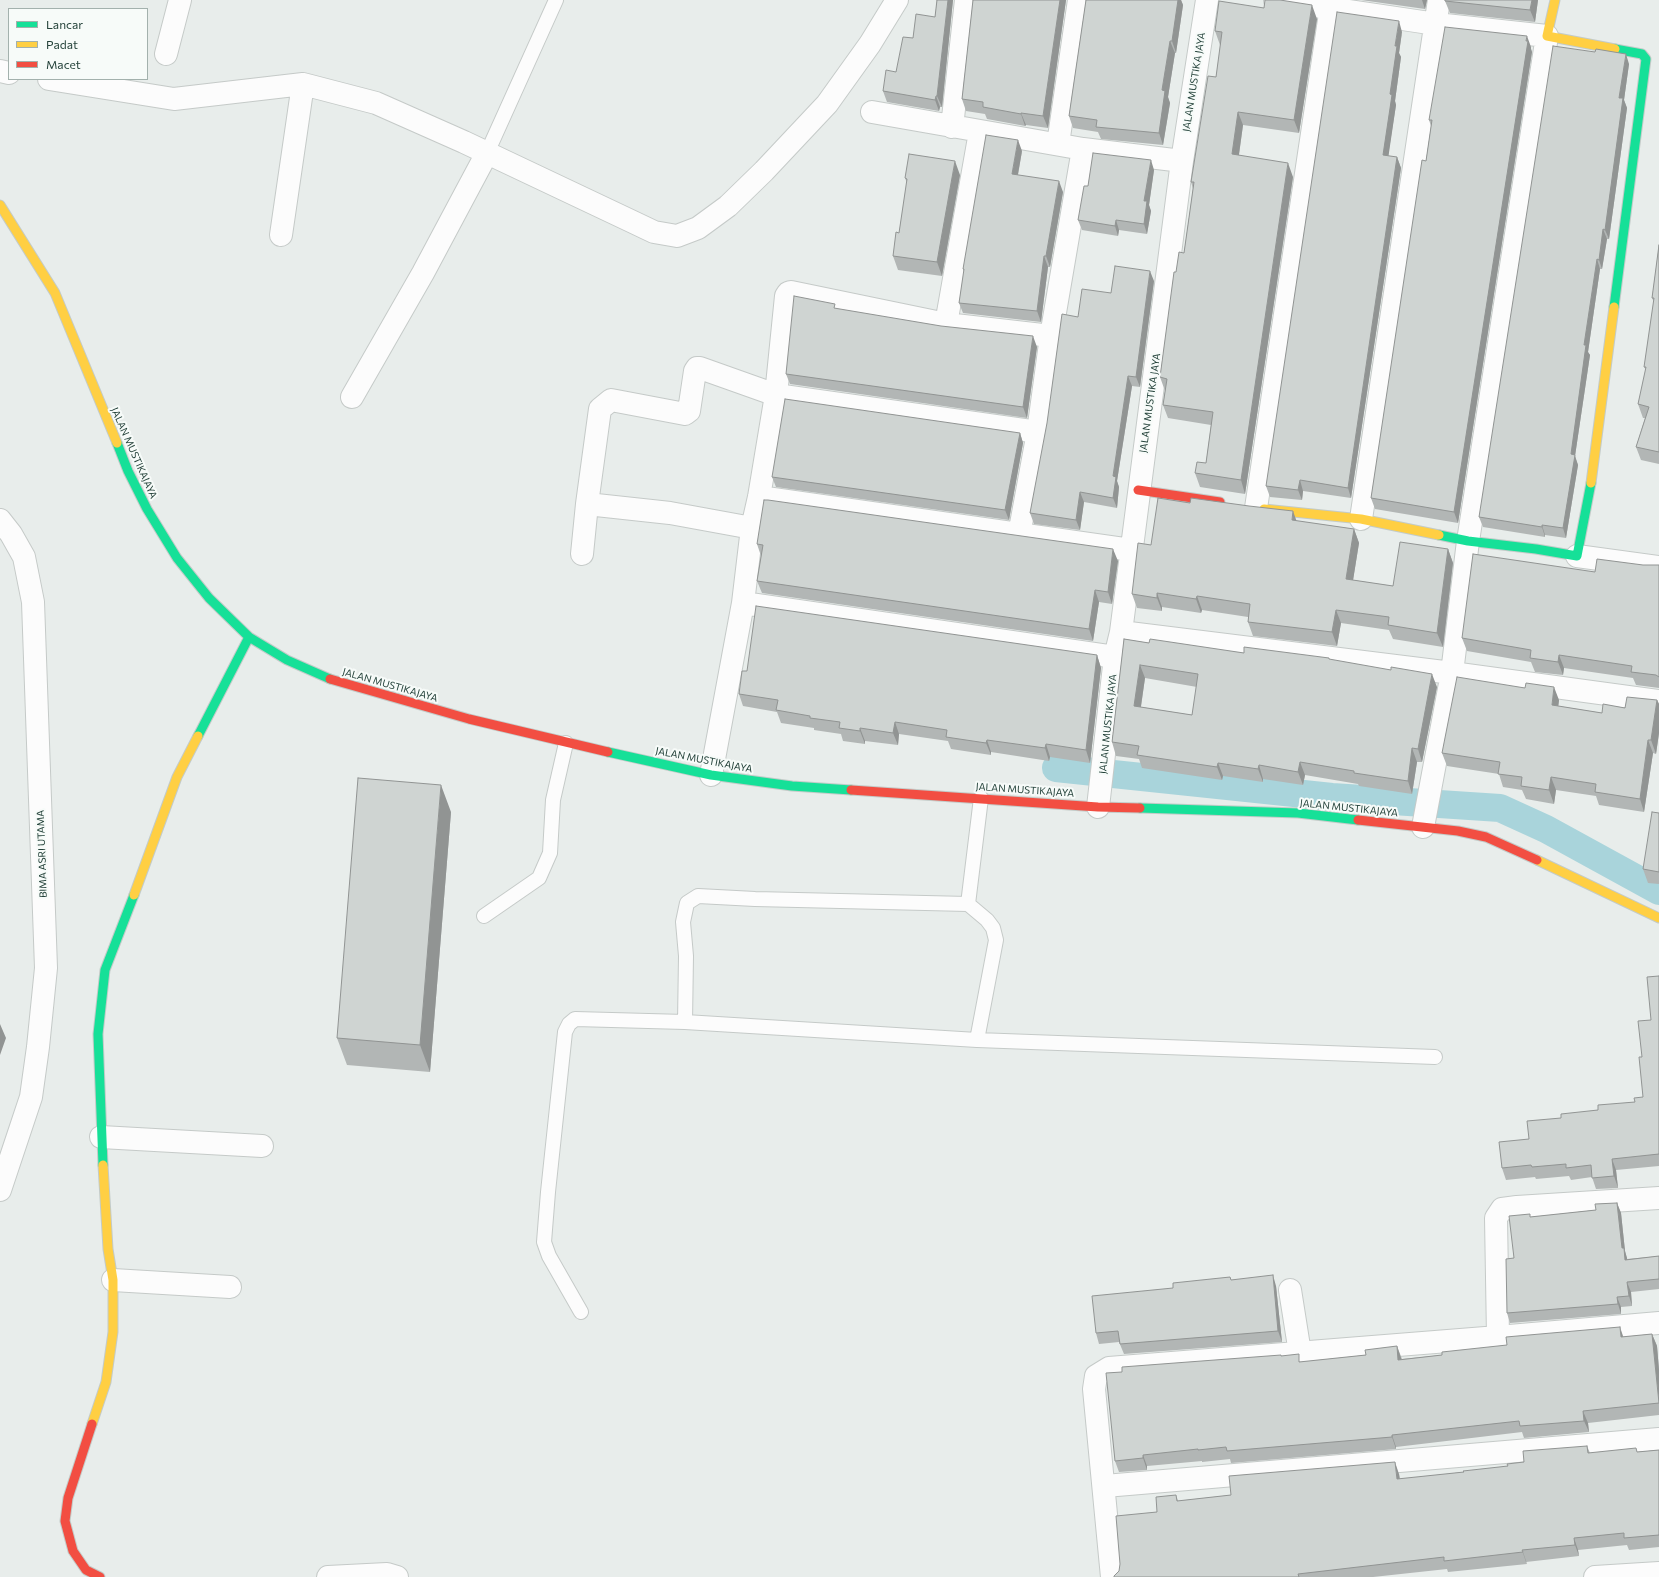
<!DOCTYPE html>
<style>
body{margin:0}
#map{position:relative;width:1659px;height:1577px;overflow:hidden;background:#e8edeb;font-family:Commissioner,sans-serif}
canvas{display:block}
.legend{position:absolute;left:8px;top:8px;width:140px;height:72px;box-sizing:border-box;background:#f7fbf9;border:1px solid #a3b1ad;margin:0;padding:5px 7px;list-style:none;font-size:12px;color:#24423a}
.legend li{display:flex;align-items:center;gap:8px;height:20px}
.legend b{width:20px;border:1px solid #a3b1ad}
</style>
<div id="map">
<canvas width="1659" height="1577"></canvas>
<ul class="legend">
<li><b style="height:5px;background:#16e098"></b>Lancar</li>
<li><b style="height:5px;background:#ffcf43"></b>Padat</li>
<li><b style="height:5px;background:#f24e42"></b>Macet</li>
</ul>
</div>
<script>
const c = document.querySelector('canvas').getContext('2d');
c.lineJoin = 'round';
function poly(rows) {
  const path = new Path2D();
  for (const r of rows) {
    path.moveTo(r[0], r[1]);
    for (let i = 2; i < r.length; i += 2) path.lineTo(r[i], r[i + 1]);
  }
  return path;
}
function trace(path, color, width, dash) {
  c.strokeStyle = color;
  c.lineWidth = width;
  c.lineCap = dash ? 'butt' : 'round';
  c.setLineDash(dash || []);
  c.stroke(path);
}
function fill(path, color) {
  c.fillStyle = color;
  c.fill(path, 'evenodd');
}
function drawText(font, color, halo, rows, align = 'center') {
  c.font = font + ' Commissioner,sans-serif';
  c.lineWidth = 4;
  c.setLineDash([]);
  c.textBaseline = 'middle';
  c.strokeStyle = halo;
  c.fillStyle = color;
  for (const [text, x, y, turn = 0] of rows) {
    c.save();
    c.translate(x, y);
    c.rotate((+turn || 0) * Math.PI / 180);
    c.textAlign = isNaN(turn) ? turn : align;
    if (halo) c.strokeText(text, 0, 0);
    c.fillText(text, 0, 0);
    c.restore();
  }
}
trace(poly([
 [1056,768,1332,797,1500,808,1546,829,1659,891]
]), '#a9d4db', 28);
const lane = poly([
 [487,153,556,0],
 [484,916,539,878,550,853,553,800,566,743],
 [685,1022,686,956,683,922,687,903,698,896,755,899,968,904],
 [977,1040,1435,1057],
 [581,1312,549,1256,544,1242,548,1192,565,1032,569,1024,575,1019,685,1022,977,1040,996,940,993,928,987,920,968,904,981,798]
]);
const street = poly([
 [1275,0,1436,24,1547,36,1468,541,1452,673,1423,827],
 [166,54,180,0],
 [0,71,9,73],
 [49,79,174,99,303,84,376,103,464,142,633,222,654,232,677,236,698,228,728,206,764,171,827,104,870,44,897,0],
 [872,112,1083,149,1182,161],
 [952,127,966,0],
 [1058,144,1079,0],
 [281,235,303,84],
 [946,324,980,132],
 [1051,336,1083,149],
 [352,397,423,273,487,153],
 [759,497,1131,550],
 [587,504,670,513,752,528],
 [1256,508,1332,0],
 [1361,519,1439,0],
 [0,520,11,534,24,557,33,602,46,968,38,1047,31,1097,0,1190],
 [582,554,587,504,600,409,611,400,685,414,689,411,695,371,697,368,700,368,776,395,1038,432,1019,535],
 [1577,556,1659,567],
 [743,603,1115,657],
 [1121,632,1452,673,1659,701],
 [711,775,743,603,752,528,759,497,776,395,786,296,788,293,791,292,946,324,1051,336,1038,432],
 [1098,807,1115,657,1121,632,1182,161,1207,0],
 [101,1137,262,1146],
 [113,1280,230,1287],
 [1290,1290,1300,1353],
 [1498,1337,1496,1218,1502,1209,1517,1207,1659,1198],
 [1105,1486,1659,1439],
 [328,1577,387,1574,397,1577],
 [1112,1577,1094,1389,1096,1376,1109,1368,1498,1337,1659,1323],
 [1595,1577,1659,1573]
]);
const fast = poly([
 [1614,307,1646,59,1642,54,1615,49],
 [117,443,128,471,147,509,177,558,209,598,249,637,287,660,330,679],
 [1439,535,1468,541,1536,549,1577,556,1591,483],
 [198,736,249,637],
 [608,752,711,775,792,786,851,790],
 [1140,808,1298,813,1358,820],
 [103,1165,98,1034,105,970,134,895]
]);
const slow = poly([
 [1555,0,1547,36,1615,49],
 [0,205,55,293,117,443],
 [1591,483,1614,307],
 [1264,509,1361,519,1439,535],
 [1537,860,1659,918],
 [134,895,177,777,198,736],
 [92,1424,106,1382,113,1332,113,1280,108,1249,103,1165]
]);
const jam = poly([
 [1138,490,1220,502],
 [330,679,469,719,608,752],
 [851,790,1098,807,1140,808],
 [1358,820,1458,831,1486,837,1537,860],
 [92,1424,68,1498,65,1521,73,1551,86,1570,100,1577]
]);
trace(lane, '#c5cac8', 16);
trace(street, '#c5cac8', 24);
trace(fast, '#c3cbc8', 11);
trace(slow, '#c3cbc8', 11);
trace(jam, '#c3cbc8', 11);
trace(lane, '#fcfcfc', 14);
trace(street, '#fcfcfc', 22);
trace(fast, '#16e098', 9);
trace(slow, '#ffcf43', 9);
trace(jam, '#f24e42', 9);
fill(poly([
 [937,0,953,0,942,107,940,107,939,111,887,102,883,91,896,72,913,38,935,17],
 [973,0,1066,0,1048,128,1026,125,1025,126,987,119,985,114,966,111,962,99],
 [1086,0,1181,0,1183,5,1176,53,1175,53,1168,97,1170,103,1163,145,1101,139,1098,132,1073,128,1069,116],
 [1361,0,1427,0,1425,9],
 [1538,0,1535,22,1450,13,1445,1],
 [1317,19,1299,133,1243,125,1239,155,1293,177,1245,494,1200,487,1195,473,1206,463,1211,425,1168,418,1163,405,1165,391,1160,377,1176,272,1184,253,1193,189,1191,182,1216,77,1221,45,1220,45,1215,31],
 [1402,32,1399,53,1401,57,1395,101,1396,105,1388,156,1397,157,1401,168,1351,498,1303,491,1302,500,1270,497,1266,486],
 [1531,47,1531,49,1532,52,1458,523,1375,509,1371,498,1426,161,1431,126,1429,120],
 [1595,52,1629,64,1624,100,1627,108,1609,239,1607,239,1602,269,1600,269,1588,352,1590,355,1575,456,1578,465,1566,538,1545,535,1545,537,1483,527,1479,517],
 [1022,151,1018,175,1063,192,1050,267,1048,267,1041,322,963,313,959,303,964,272,963,269],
 [1154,170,1149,205,1151,211,1147,234,1119,230,1118,236,1082,230,1078,220,1088,186],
 [960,175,942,276,898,270,893,256,899,233,907,183,905,178],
 [1659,245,1659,464,1641,460,1636,447,1645,418,1643,418,1638,404,1646,370,1644,367,1654,302,1652,298],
 [1154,281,1140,387,1132,386,1117,481,1119,487,1117,508,1084,502,1080,530,1034,524,1030,513,1078,317,1111,293],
 [836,309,1037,347,1027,418,790,384,786,374],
 [1020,433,1023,443,1009,520,776,487,772,477],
 [1297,521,1354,529,1359,543,1353,580,1393,586,1448,549,1453,563,1443,647,1393,639,1389,630,1341,623,1337,646,1253,636,1248,622,1248,617,1202,610,1201,613,1162,607,1162,611,1137,608,1132,594,1151,545],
 [757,544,1118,561,1112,604,1099,602,1093,641,762,593,757,581,761,556],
 [1643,565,1659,565,1659,688,1636,685,1633,678,1564,668,1563,675,1535,672,1531,662,1467,651,1462,638,1595,572],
 [1124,639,1149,643,1244,653,1330,660,1437,687,1422,762,1417,762,1412,794,1359,786,1358,784,1305,775,1303,785,1263,779,1263,782,1223,776,1222,780,1142,768,1139,759,1116,756,1112,742],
 [1145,678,1197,687,1192,715,1141,707],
 [1097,655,1101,668,1090,763,1050,757,1049,761,991,752,991,755,951,749,948,741,899,734,898,745,865,741,865,744,843,741,841,734,814,730,814,728,781,723,777,712,743,706,739,694,747,671],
 [1559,700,1558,706,1602,713,1657,700,1659,704,1659,733,1656,754,1653,753,1644,812,1599,805,1596,796,1556,790,1554,804,1526,799,1522,790,1503,787,1499,774,1447,766,1442,753],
 [451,812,430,1072,347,1065,337,1038],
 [1659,813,1659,884,1648,883,1643,869],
 [1659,976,1659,1166,1616,1170,1618,1188,1596,1189,1592,1177,1571,1180,1569,1176,1536,1179,1535,1177,1506,1180,1502,1168,1529,1139,1561,1118,1635,1102,1643,1097,1642,1057,1651,1020],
 [1617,1203,1621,1213,1625,1251,1627,1259,1659,1256,1659,1289,1631,1292,1632,1306,1621,1307,1621,1314,1510,1323,1507,1313,1514,1258,1531,1217,1596,1210],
 [1230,1277,1231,1280,1276,1286,1282,1342,1124,1354,1119,1342,1099,1344,1096,1333,1173,1288],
 [1652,1334,1657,1346,1659,1370,1659,1415,1588,1423,1589,1432,1524,1438,1522,1432,1396,1447,1396,1449,1231,1463,1230,1459,1202,1462,1202,1461,1147,1466,1147,1470,1119,1472,1115,1461,1281,1356,1301,1362,1366,1355,1397,1346,1402,1359],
 [1587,1446,1590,1453,1638,1452,1659,1450,1659,1547,1629,1550,1627,1545,1578,1550,1579,1556,1526,1562,1527,1564,1448,1572,1447,1569,1373,1577,1114,1577,1119,1571,1157,1512,1176,1495,1178,1501,1231,1495,1399,1474,1400,1479,1464,1472,1508,1466,1524,1462]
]), '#b2b6b5');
fill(poly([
 [948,0,953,0,942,107,937,96],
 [1060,0,1066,0,1048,128,1043,116],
 [1177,0,1181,0,1183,5,1176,53,1172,41],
 [1422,0,1427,0,1425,9],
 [1532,0,1538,0,1535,22,1530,10],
 [1312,5,1317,19,1299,133,1294,120],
 [1399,21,1402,32,1399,53,1401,57,1395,101,1396,105,1387,166,1383,155,1395,46],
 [1527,36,1531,47,1531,49,1532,52,1458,523,1454,512],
 [1170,41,1175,53,1168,97,1170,103,1163,145,1159,133,1162,90],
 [1626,54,1629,64,1624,100,1627,108,1609,239,1605,230,1619,98],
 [936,96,940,107,939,111,935,100],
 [1238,112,1243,125,1237,168,1232,154],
 [1021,113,1026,125,1025,126,1021,114],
 [1018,140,1022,151,1016,185,1012,174],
 [1397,157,1401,168,1351,498,1348,488],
 [1151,160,1154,170,1149,205,1151,211,1147,234,1144,224,1144,201],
 [955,161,960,175,942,276,937,262],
 [1288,163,1293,177,1245,494,1241,480],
 [1059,181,1063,192,1050,267,1046,256],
 [1116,220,1119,230,1118,236,1115,226],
 [1603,229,1607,239,1602,269,1599,260],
 [1044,256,1048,267,1041,322,1037,311],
 [1597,259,1600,269,1588,352,1590,355,1575,456,1578,465,1566,538,1563,528,1571,454,1584,345],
 [1150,271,1154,281,1140,387,1136,377],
 [1033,336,1037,347,1027,418,1023,407],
 [1128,376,1132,386,1117,481,1119,487,1117,508,1113,498,1113,476],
 [1020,433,1023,443,1009,520,1005,510],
 [1300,480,1303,491,1302,500,1298,490],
 [1080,492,1084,502,1080,530,1076,520],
 [1293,511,1298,525,1292,520],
 [1542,525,1545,535,1545,537,1542,527],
 [1354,529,1359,543,1351,593,1346,579],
 [1113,549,1118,561,1112,604,1108,592],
 [1448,549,1453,563,1443,647,1437,633],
 [1095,590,1099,602,1093,641,1089,629],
 [1157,593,1162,607,1162,611,1157,598],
 [1197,596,1202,610,1201,613,1196,599],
 [1336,610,1341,623,1337,646,1332,632],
 [1097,655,1101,668,1090,763,1086,750],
 [1559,655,1564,668,1563,675,1558,662],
 [1140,665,1145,678,1139,719,1134,706],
 [1432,674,1437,687,1422,762,1418,749],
 [1554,687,1559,700,1557,718,1552,705],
 [1657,700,1659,704,1659,733,1656,754,1651,740],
 [895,722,899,734,898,745,893,733],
 [860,728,865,741,865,744,860,731],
 [987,740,991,752,991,755,986,743],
 [1648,740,1653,753,1644,812,1640,799],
 [1046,744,1050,757,1049,761,1045,748],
 [1412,748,1417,762,1412,794,1408,781],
 [1300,762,1305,775,1303,785,1298,772],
 [1218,763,1223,776,1222,780,1217,767],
 [1259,765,1263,779,1263,782,1258,769],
 [1551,777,1556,790,1554,804,1549,790],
 [441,785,451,812,430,1072,420,1045],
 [0,1024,6,1038,0,1055],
 [1612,1159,1616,1170,1618,1188,1614,1176],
 [1617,1203,1621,1213,1625,1251,1627,1258,1628,1270,1625,1260,1622,1248],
 [1273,1275,1276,1286,1282,1342,1278,1331],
 [1627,1282,1631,1292,1632,1306,1629,1296],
 [1617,1297,1621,1307,1621,1314,1618,1304],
 [1620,1327,1624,1339,1621,1337],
 [1652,1334,1657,1346,1659,1370,1659,1403],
 [1397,1346,1401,1358,1403,1371,1398,1360],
 [1583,1411,1588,1423,1589,1432,1584,1421],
 [1392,1435,1396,1447,1396,1449,1392,1437],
 [1143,1455,1147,1466,1147,1470,1143,1458],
 [1395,1462,1399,1474,1401,1490,1397,1479],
 [1574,1538,1578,1550,1579,1556,1575,1545],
 [1522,1550,1526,1562,1527,1564,1523,1552]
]), '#919493');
const building = poly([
 [937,0,948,0,937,96,936,96,935,100,883,91,886,70,896,72,903,37,913,38,916,14,935,17,937,0],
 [973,0,1060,0,1043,116,1021,113,1021,114,983,107,983,102,962,99,973,0],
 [1086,0,1178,0,1172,41,1170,41,1162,90,1165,91,1159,133,1096,127,1097,120,1069,116,1086,0],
 [1265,0,1280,0,1312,5,1294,120,1238,112,1232,154,1288,163,1241,480,1195,473,1197,462,1206,463,1213,412,1163,405,1167,379,1160,377,1174,272,1176,272,1179,252,1184,253,1194,182,1191,182,1208,76,1216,77,1222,32,1215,31,1219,1,1264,8,1265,0],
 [1445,0,1532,0,1530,10,1445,1,1445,0],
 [1337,12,1399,21,1395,46,1397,46,1390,94,1392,95,1383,155,1397,157,1348,488,1300,480,1298,490,1266,486,1337,12],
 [1445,27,1527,36,1526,41,1528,41,1454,512,1371,498,1422,160,1426,161,1432,120,1429,120,1445,27],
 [1553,46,1595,52,1596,49,1626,54,1619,98,1623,98,1605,230,1603,229,1599,260,1597,259,1584,345,1586,345,1571,454,1575,455,1563,528,1542,525,1542,527,1479,517,1553,46],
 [986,135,1018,140,1012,174,1059,181,1046,256,1044,256,1037,311,959,303,964,269,963,269,986,135],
 [1093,153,1151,160,1144,201,1147,201,1144,224,1116,220,1115,226,1078,220,1084,186,1088,186,1093,153],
 [909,154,955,161,937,262,893,256,896,232,899,233,907,179,905,178,909,154],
 [1659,245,1659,452,1636,447,1649,407,1638,404,1646,367,1644,367,1654,298,1652,298,1659,245],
 [1115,266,1150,271,1136,377,1128,376,1113,476,1116,477,1113,498,1080,492,1076,520,1030,513,1047,423,1062,314,1078,317,1082,289,1111,293,1115,266],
 [794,296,835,304,834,308,941,326,1033,336,1023,407,786,374,794,296],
 [785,399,1020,433,1005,510,772,477,785,399],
 [1158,498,1190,503,1191,498,1249,506,1293,511,1292,520,1354,529,1346,579,1393,586,1400,542,1448,549,1437,633,1388,625,1389,617,1336,610,1332,632,1248,622,1250,604,1197,596,1196,599,1157,593,1157,598,1132,594,1138,543,1151,545,1158,498],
 [764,500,768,500,1113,549,1108,592,1095,590,1089,629,757,581,763,545,757,544,764,500],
 [1473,554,1595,572,1597,559,1643,565,1659,565,1659,677,1656,675,1631,672,1632,666,1559,655,1558,662,1530,658,1531,650,1462,638,1473,554],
 [756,606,1097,655,1086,750,1046,744,1045,748,987,740,986,743,946,737,947,730,895,722,893,733,860,728,860,731,839,728,840,722,810,718,810,716,776,710,778,700,739,694,742,671,747,671,756,606],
 [1124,639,1149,643,1150,639,1244,653,1244,647,1329,658,1329,659,1391,670,1391,667,1432,674,1418,749,1412,748,1408,781,1354,773,1354,771,1300,762,1298,772,1259,765,1258,769,1218,763,1217,767,1137,755,1139,746,1112,742,1124,639],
 [1140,665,1198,674,1192,715,1134,706,1140,665],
 [1457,677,1525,688,1526,683,1554,687,1552,705,1602,713,1603,704,1625,708,1627,697,1657,700,1651,740,1648,740,1640,799,1595,792,1596,784,1551,777,1549,790,1521,786,1522,777,1498,774,1500,762,1442,753,1457,677],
 [358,778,441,785,420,1045,337,1038,358,778],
 [1652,812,1659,813,1659,872,1643,869,1652,812],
 [1659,976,1659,1154,1612,1159,1614,1176,1592,1178,1591,1165,1566,1168,1566,1164,1532,1167,1531,1165,1502,1168,1499,1142,1529,1139,1527,1121,1561,1118,1561,1114,1598,1110,1598,1105,1635,1102,1634,1098,1643,1097,1639,1057,1642,1057,1638,1021,1651,1020,1647,977,1659,976],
 [1617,1203,1622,1248,1624,1248,1625,1260,1659,1256,1659,1279,1627,1282,1629,1296,1617,1297,1618,1304,1507,1313,1506,1259,1514,1258,1509,1216,1530,1214,1530,1217,1596,1210,1595,1204,1617,1203],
 [1273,1275,1278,1331,1120,1344,1118,1331,1096,1333,1092,1296,1173,1288,1173,1283,1230,1277,1231,1280,1273,1275],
 [1620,1327,1621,1337,1652,1334,1659,1403,1583,1411,1584,1421,1520,1426,1519,1421,1392,1435,1392,1437,1227,1451,1226,1447,1198,1450,1198,1449,1143,1455,1143,1458,1115,1461,1106,1373,1122,1372,1122,1367,1281,1355,1281,1356,1299,1354,1299,1362,1366,1355,1365,1350,1397,1346,1398,1360,1442,1355,1442,1352,1507,1345,1506,1337,1620,1327],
 [1587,1446,1588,1453,1636,1448,1637,1452,1659,1450,1659,1535,1624,1538,1624,1533,1574,1538,1575,1545,1522,1550,1523,1552,1444,1561,1444,1557,1298,1574,1299,1577,1114,1577,1114,1576,1119,1571,1120,1564,1116,1516,1157,1512,1156,1497,1176,1495,1177,1501,1231,1495,1229,1476,1395,1462,1397,1479,1464,1472,1463,1471,1508,1466,1507,1464,1524,1462,1523,1451,1587,1446]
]);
fill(building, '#cfd4d2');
trace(building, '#919493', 1);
drawText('10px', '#24423a', '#f7fbf9', [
 ["JALAN MUSTIKA JAYA",1194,82,-81],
 ["JALAN MUSTIKA JAYA",1150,403,-82],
 ["JALAN MUSTIKAJAYA",134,453,66],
 ["JALAN MUSTIKAJAYA",390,685,16],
 ["JALAN MUSTIKA JAYA",1108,724,-84],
 ["JALAN MUSTIKAJAYA",704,760,11],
 ["JALAN MUSTIKAJAYA",1025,790,4],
 ["JALAN MUSTIKAJAYA",1349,808,6],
 ["BIMA ASRI UTAMA",42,854,-92]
]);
</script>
